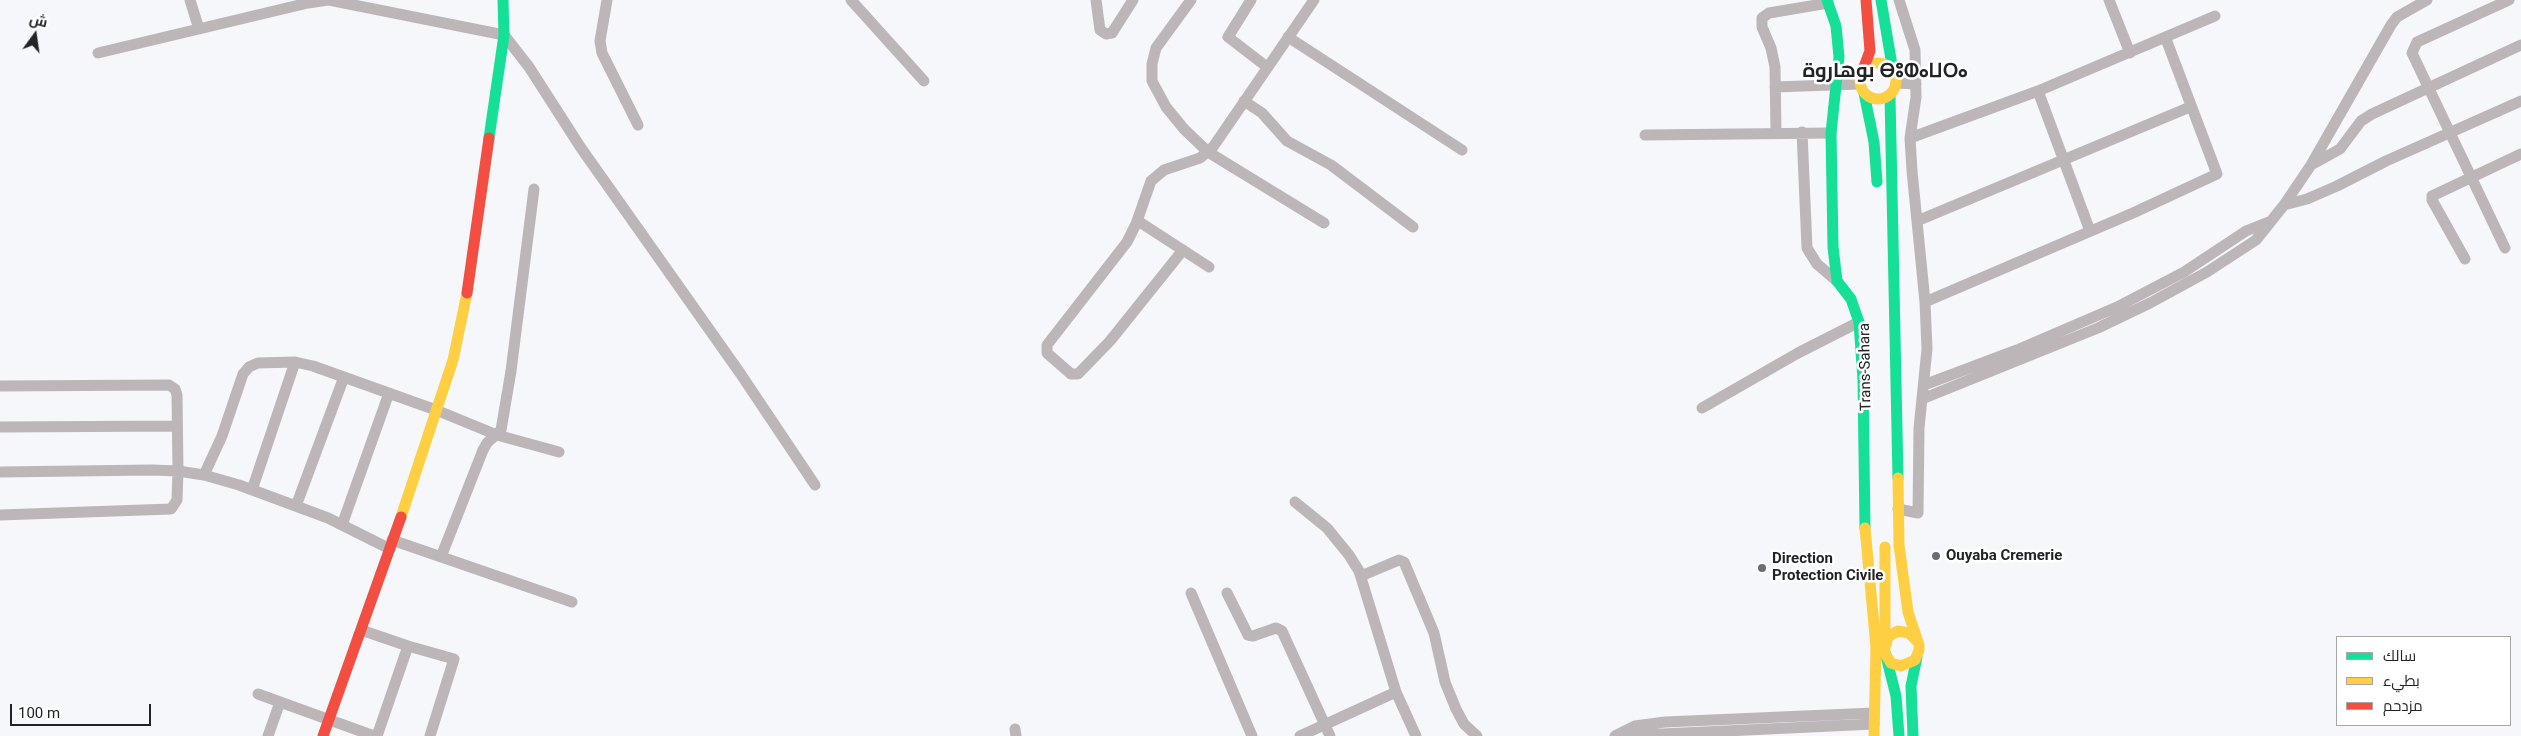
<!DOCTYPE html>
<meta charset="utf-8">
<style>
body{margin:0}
#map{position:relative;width:2521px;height:736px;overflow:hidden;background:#f6f7fb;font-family:Roboto,Cairo,sans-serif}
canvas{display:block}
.legend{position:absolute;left:2336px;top:636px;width:175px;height:90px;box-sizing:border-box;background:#fff;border:1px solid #a7a7a8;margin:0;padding:6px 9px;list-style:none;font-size:15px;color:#222325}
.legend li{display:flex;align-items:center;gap:10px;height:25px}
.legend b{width:25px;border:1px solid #a7a7a8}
.north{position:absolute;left:10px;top:10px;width:50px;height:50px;-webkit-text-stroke:4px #fff;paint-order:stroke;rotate:14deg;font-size:14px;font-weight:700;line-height:20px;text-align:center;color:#222325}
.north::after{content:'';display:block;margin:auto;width:18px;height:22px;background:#222325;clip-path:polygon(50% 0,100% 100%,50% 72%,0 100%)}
.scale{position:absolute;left:10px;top:704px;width:141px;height:22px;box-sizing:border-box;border:2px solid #222325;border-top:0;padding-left:6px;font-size:15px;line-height:18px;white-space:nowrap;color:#222325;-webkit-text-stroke:4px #fff;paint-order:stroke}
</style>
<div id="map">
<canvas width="2521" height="736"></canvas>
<ul class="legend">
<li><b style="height:6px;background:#16e098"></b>سالك</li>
<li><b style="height:6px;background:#ffcf43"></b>بطيء</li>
<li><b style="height:6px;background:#f24e42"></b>مزدحم</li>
</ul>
<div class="north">ش</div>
<div class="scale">100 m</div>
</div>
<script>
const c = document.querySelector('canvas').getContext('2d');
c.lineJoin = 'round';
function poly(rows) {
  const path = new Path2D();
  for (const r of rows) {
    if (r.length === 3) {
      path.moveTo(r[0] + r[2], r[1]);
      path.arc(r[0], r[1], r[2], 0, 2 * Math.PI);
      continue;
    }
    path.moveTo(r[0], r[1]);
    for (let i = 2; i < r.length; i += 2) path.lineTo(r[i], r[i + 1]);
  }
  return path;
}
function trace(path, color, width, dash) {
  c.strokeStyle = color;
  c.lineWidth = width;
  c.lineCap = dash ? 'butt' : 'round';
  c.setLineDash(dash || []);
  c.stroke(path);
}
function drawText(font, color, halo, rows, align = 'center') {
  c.font = font + ' Roboto,Cairo,"Noto Sans Tifinagh",sans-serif';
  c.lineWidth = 5;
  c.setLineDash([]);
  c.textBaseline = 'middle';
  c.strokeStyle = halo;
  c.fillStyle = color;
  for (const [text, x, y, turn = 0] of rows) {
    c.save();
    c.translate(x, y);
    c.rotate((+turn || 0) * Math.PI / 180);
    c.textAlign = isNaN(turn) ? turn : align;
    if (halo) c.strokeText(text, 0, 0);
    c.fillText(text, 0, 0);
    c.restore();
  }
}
trace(poly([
 [190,0,199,29],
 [329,0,504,35,529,67,581,148,740,373,815,485],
 [607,0,600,41,602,53,638,125],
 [851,0,924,81],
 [1096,0,1100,30,1106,34,1112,33,1133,0],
 [1191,0,1156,48,1152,64,1152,81,1166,107,1184,129,1208,152,1324,223],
 [1251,0,1228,37,1267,67],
 [2109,0,2130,53],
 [1288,37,1462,150],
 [98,53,308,3,328,0],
 [1896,83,1916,84],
 [1775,87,1860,84],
 [2038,91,2090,231],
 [1244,101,1262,113,1287,141,1331,165,1413,227],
 [1776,132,1775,67,1771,48,1762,27,1762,18,1769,13,1828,3],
 [1802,132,1807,248,1817,264,1837,281],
 [1645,135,1831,133],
 [1910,138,2038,91,2215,16],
 [2311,165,2340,149,2361,121,2372,114,2521,45],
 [2284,205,2307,199,2337,186,2386,161,2521,101],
 [1138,221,1209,267],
 [1917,221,2190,107],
 [2505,248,2412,53,2417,42,2509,0],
 [1183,250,1110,341,1078,374,1071,374,1047,353,1047,345,1127,242,1136,224,1151,181,1164,170,1200,158,1213,147,1314,0],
 [2465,259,2432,200,2432,196,2521,154],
 [1925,302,2133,213,2217,174,2166,39],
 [1924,385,2017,350,2117,307,2184,272,2246,231,2271,221],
 [0,386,169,385,175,389,177,395,178,471,177,500,171,509,0,515],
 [1922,399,2098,328,2150,303,2207,272,2256,240,2284,205,2311,165,2391,25,2397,17,2427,0],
 [1702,408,1798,353,1859,322],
 [0,427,177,426],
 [0,472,152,470,178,471,204,475,239,485,328,518,390,549],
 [204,475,222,436,243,374,249,367,258,363,295,362,313,366,436,410,497,435,559,452],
 [252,490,295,362],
 [1295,502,1327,528,1349,555,1359,571,1396,692,1416,736],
 [296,506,344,377],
 [1898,509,1918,513,1919,428,1927,349,1925,302,1912,171,1910,138,1916,97,1915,50,1899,0],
 [342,525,389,393],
 [392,540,572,602],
 [441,557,483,450,487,443,501,430,511,371,534,189],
 [1361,576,1399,560,1404,562,1434,633,1445,682,1456,709,1464,724,1477,736],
 [1191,593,1252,736],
 [1227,593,1248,635,1253,636,1276,628,1282,631,1330,736],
 [361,630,408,646,377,736],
 [408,646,454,659,430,736],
 [258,694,374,736],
 [1015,729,1016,736],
 [1627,731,1641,735,1874,724],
 [268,736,280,702],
 [1300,736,1396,692],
 [1615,736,1635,726,1665,722,1874,713]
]), '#bdb6b9', 11);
trace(poly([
 [1827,0,1836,26,1839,57,1831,133,1833,247,1837,281,1851,299,1859,322,1863,380,1865,528],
 [1881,0,1893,71],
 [1864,93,1874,142,1877,182],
 [1890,96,1898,478],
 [489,138,504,35,503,0],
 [1885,652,1896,696,1899,736],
 [1913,736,1911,686,1917,657]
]), '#16e098', 11);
trace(poly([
 [1878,81,18],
 [1898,478,1899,545,1908,612,1919,645,1919,650,1915,660,1901,666,1891,663,1884,652,1888,637,1898,631,1909,633,1917,641],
 [401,517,453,360,467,293],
 [1865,528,1876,647,1874,736],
 [1885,547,1885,642]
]), '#ffcf43', 11);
trace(poly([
 [1861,75,1870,51,1866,0],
 [467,293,489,138],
 [323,736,401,517]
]), '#f24e42', 11);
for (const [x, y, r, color] of [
 [1936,556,5,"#6c6d70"],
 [1762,568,5,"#6c6d70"]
]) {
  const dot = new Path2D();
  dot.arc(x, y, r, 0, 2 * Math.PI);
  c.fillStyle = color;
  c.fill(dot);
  trace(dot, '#fff', 2);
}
drawText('15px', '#222325', '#fff', [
 ["Trans-Sahara",1866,367,-91]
]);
drawText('bold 15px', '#222325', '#fff', [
 ["Ouyaba Cremerie",1946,556],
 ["Direction",1772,559],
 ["Protection Civile",1772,576]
], 'left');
drawText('bold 20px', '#222325', '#fff', [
 ["بوهاروة ⴱⵓⵀⴰⵡⵔⴰ",1885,72]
]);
</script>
